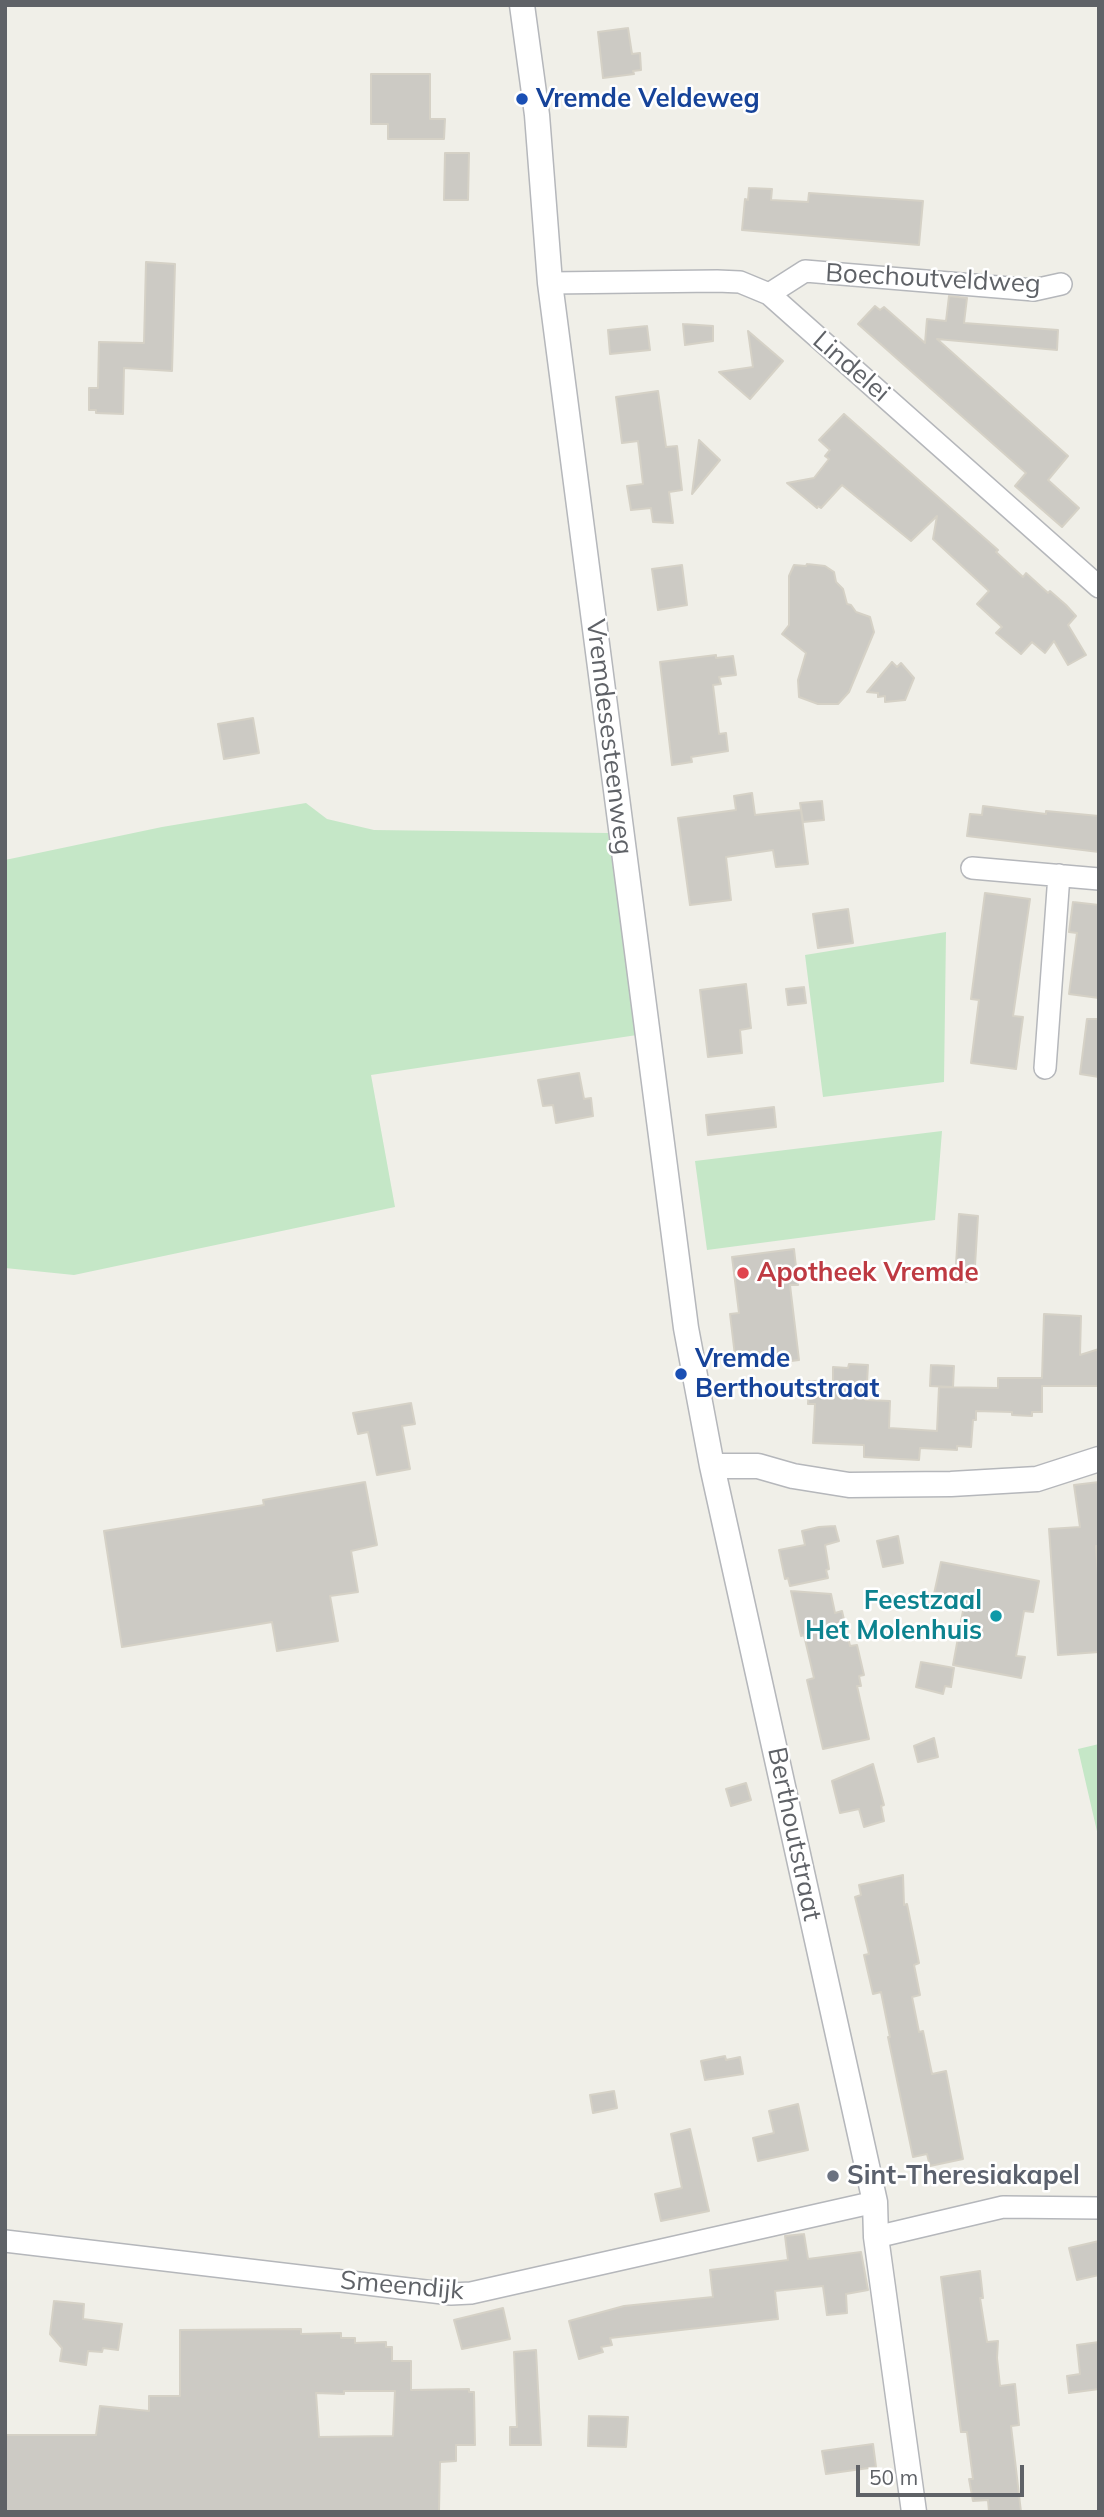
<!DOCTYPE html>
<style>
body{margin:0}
#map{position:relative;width:1104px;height:2517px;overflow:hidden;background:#f0efe8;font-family:Mulish,sans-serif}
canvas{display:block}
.frame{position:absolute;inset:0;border:7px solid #5f6267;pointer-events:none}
.scale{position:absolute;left:856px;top:2465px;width:168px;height:32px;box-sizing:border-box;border:4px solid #5f6267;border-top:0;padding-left:9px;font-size:21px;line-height:24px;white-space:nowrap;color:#5f6267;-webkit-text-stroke:5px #fff;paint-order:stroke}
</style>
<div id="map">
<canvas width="1104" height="2517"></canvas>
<div class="frame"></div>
<div class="scale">50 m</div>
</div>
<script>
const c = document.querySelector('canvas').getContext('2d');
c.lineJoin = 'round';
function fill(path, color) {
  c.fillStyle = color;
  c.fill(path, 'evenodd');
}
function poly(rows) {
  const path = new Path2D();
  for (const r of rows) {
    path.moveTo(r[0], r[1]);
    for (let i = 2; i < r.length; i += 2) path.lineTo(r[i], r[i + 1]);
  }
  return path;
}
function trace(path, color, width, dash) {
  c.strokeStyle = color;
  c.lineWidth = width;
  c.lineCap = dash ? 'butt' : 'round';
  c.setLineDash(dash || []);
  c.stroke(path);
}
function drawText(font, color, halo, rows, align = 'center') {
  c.font = font + ' Mulish,sans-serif';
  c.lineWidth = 5;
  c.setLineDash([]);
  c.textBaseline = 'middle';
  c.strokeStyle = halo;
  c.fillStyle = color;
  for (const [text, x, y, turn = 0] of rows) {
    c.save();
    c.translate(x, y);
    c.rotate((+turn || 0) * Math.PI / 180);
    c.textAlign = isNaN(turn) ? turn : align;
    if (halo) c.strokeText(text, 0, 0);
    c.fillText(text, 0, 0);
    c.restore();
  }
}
fill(poly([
 [306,803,327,819,374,830,608,833,637,1035,371,1075,395,1207,74,1275,5,1268,5,860,162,827],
 [946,932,944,1082,823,1097,805,955],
 [942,1131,935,1220,707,1250,695,1161],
 [1099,1744,1099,1840,1078,1749]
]), '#c5e7c7');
const building = poly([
 [628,28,632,54,640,53,641,70,633,71,634,74,603,78,598,32,628,28],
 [371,74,430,74,430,119,445,119,444,139,388,139,388,124,371,124,371,74],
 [445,153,469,153,468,200,444,200,445,153],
 [749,188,772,189,771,200,808,202,809,193,923,201,919,245,742,230,745,199,748,200,749,188],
 [146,262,175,264,172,371,124,368,123,414,96,413,96,410,89,410,89,388,98,388,99,342,144,343,146,262],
 [949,296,967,298,964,323,1058,330,1057,350,937,339,1068,456,1048,480,1079,508,1062,527,1015,486,1026,473,858,324,875,306,880,310,884,307,925,343,927,319,946,321,949,296],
 [683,324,713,326,713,341,685,345,683,324],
 [647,326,650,350,610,354,608,330,647,326],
 [748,331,783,361,750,399,719,372,753,367,748,331],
 [658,391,666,447,677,446,682,490,669,492,673,523,653,522,651,508,631,510,627,486,643,484,638,441,622,443,616,397,658,391],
 [844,414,998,550,996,552,1023,577,1026,573,1048,593,1050,591,1066,605,1076,616,1068,625,1086,655,1068,665,1054,641,1045,653,1032,642,1021,654,996,633,1002,627,977,604,989,591,933,539,937,516,911,541,842,485,821,508,818,506,817,508,787,483,814,478,829,459,825,456,830,450,819,440,844,414],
 [699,440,720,460,692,494,699,440],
 [807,564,825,566,834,572,836,582,843,589,847,604,851,605,856,612,870,617,874,632,849,692,838,704,818,704,799,697,798,680,806,653,782,634,789,625,789,576,794,565,806,566,807,564],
 [682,565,687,605,658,610,652,569,682,565],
 [716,655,716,658,733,656,736,675,719,677,721,684,713,685,719,734,726,733,728,751,691,757,692,762,672,765,660,662,716,655],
 [892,662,897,667,901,663,914,678,905,700,885,702,885,696,878,697,878,693,867,692,892,662],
 [253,718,259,753,224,759,218,724,253,718],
 [752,793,755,815,801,810,808,864,776,867,773,850,726,857,731,900,690,905,678,818,736,810,734,796,752,793],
 [822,801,824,820,803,822,800,803,822,801],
 [983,806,1046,814,1046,811,1099,816,1099,852,967,836,970,814,982,815,983,806],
 [985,893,1030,899,1013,1016,1023,1017,1016,1069,971,1063,979,1000,971,999,985,893],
 [1073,902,1099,905,1099,998,1069,994,1077,933,1069,932,1073,902],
 [848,909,853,943,818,948,813,914,848,909],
 [746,984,751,1028,740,1030,742,1053,708,1057,700,990,746,984],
 [804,987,806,1003,788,1005,786,989,804,987],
 [1087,1019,1099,1019,1099,1077,1080,1074,1087,1019],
 [579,1073,584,1099,591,1098,593,1116,556,1123,553,1105,543,1106,538,1080,579,1073],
 [774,1107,776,1127,708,1135,706,1115,774,1107],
 [959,1214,978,1216,974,1282,955,1282,959,1214],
 [794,1249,798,1285,790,1285,799,1360,775,1363,775,1351,735,1356,730,1314,739,1313,732,1257,794,1249],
 [1044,1314,1081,1316,1080,1355,1099,1349,1099,1386,1042,1386,1042,1412,1032,1412,1032,1416,1012,1415,1012,1412,976,1411,976,1420,973,1420,971,1447,957,1446,957,1450,920,1448,919,1460,864,1457,864,1445,813,1443,815,1404,808,1404,809,1381,833,1382,833,1367,848,1368,849,1364,868,1365,866,1400,890,1401,889,1428,937,1431,939,1387,998,1388,998,1378,1042,1378,1044,1314],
 [931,1365,954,1366,953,1387,930,1386,931,1365],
 [411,1403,415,1424,402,1426,410,1469,377,1475,368,1432,358,1434,353,1413,411,1403],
 [365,1482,377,1545,351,1551,358,1592,330,1596,338,1641,277,1651,272,1622,122,1647,104,1531,264,1505,263,1500,365,1482],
 [1099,1482,1099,1546,1096,1546,1099,1589,1099,1652,1058,1655,1049,1529,1080,1527,1074,1485,1099,1482],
 [835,1526,839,1541,825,1545,829,1569,826,1570,828,1578,790,1586,788,1578,785,1579,779,1550,805,1545,802,1531,819,1527,835,1526],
 [898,1536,903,1563,883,1567,877,1541,898,1536],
 [941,1562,1039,1581,1033,1612,1024,1611,1016,1656,1025,1657,1021,1678,953,1665,965,1600,934,1594,941,1562],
 [791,1591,831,1594,835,1613,842,1611,850,1646,857,1645,864,1675,859,1676,861,1686,857,1686,869,1739,823,1749,807,1680,814,1678,804,1635,801,1636,791,1591],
 [921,1662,954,1668,951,1687,945,1686,943,1694,916,1687,921,1662],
 [934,1738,938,1757,918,1762,914,1746,934,1738],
 [873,1764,884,1805,881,1806,884,1821,864,1827,859,1809,840,1813,832,1781,873,1764],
 [746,1783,751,1800,731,1806,726,1789,746,1783],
 [903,1875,904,1905,907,1904,919,1963,914,1965,920,1995,912,1997,919,2032,923,2031,932,2074,946,2071,963,2159,930,2166,927,2154,913,2157,888,2037,890,2037,881,1992,873,1994,864,1955,869,1954,855,1897,861,1895,859,1885,903,1875],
 [725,2056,726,2060,740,2057,743,2074,705,2080,701,2061,725,2056],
 [614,2091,617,2108,593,2113,590,2095,614,2091],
 [798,2104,808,2150,758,2161,753,2138,774,2133,769,2111,798,2104],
 [690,2129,709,2211,661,2221,655,2194,682,2188,671,2134,690,2129],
 [804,2234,808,2259,861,2252,868,2290,846,2294,847,2313,827,2315,823,2286,775,2291,778,2319,610,2338,612,2345,601,2347,603,2352,579,2359,569,2321,624,2306,713,2297,710,2270,788,2260,785,2236,804,2234],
 [1099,2241,1099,2275,1077,2280,1069,2248,1099,2241],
 [980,2271,983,2298,980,2298,987,2342,998,2341,997,2358,1000,2386,1015,2384,1019,2425,1011,2426,1021,2512,989,2512,988,2500,973,2501,969,2479,973,2479,967,2432,961,2432,941,2277,980,2271],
 [54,2301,84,2304,83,2319,122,2324,118,2350,103,2348,102,2352,88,2351,86,2365,60,2361,62,2348,50,2334,54,2301],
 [503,2308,510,2339,462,2349,454,2320,503,2308],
 [301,2329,301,2334,341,2333,341,2338,355,2338,355,2343,386,2342,386,2347,392,2347,392,2361,411,2361,411,2390,469,2389,469,2392,474,2392,475,2445,456,2445,456,2461,440,2462,439,2512,5,2512,5,2435,96,2435,100,2406,149,2411,149,2396,180,2396,180,2330,301,2329],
 [344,2391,395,2391,393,2436,319,2437,316,2393,344,2394,344,2391],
 [1099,2342,1099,2389,1069,2393,1067,2376,1080,2374,1077,2345,1099,2342],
 [536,2350,541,2445,510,2445,510,2427,517,2427,514,2352,536,2350],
 [589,2416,628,2417,626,2447,588,2446,589,2416],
 [873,2444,876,2467,826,2474,822,2451,873,2444]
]);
fill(building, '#cccac4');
trace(building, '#d5d1c6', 2);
const minor = poly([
 [550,283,717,281,740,282,769,294,1099,587],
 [769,294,805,271,1034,290,1061,284],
 [972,868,1099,879],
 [1045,1068,1059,875],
 [876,2237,1003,2207,1099,2208],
 [5,2241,451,2294,471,2293,875,2202]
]);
const tertiary = poly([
 [522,5,537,115,550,283,686,1328,712,1466,875,2202,876,2237,914,2512],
 [712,1466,758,1466,793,1476,849,1485,951,1484,1037,1479,1099,1459]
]);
trace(minor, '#b5b7bb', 24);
trace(tertiary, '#b5b7bb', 27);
trace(minor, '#fff', 21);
trace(tertiary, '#fff', 24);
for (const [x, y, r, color] of [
 [522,99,7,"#1a4fb4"],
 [743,1273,7,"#e0444e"],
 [681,1374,7,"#1a4fb4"],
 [996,1616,7,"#0f9aa8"],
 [833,2176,7,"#6b7280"]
]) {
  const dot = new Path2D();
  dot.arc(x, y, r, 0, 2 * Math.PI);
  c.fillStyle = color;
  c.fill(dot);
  trace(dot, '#fff', 2.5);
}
drawText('bold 26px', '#164399', '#fff', [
 ["Vremde Veldeweg",536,99],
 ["Vremde",695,1359],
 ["Berthoutstraat",695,1389]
], 'left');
drawText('26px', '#5f6267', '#fff', [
 ["Boechoutveldweg",933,279,3],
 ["Lindelei",851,367,41],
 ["Vremdesesteenweg",609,737,83],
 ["Berthoutstraat",794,1834,78],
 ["Smeendijk",402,2286,5]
]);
drawText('bold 26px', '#be3a42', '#fff', [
 ["Apotheek Vremde",757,1273]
], 'left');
drawText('bold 26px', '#0d838f', '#fff', [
 ["Feestzaal",982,1601],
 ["Het Molenhuis",982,1631]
], 'right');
drawText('bold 26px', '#5b616d', '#fff', [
 ["Sint-Theresiakapel",847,2176]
], 'left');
</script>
